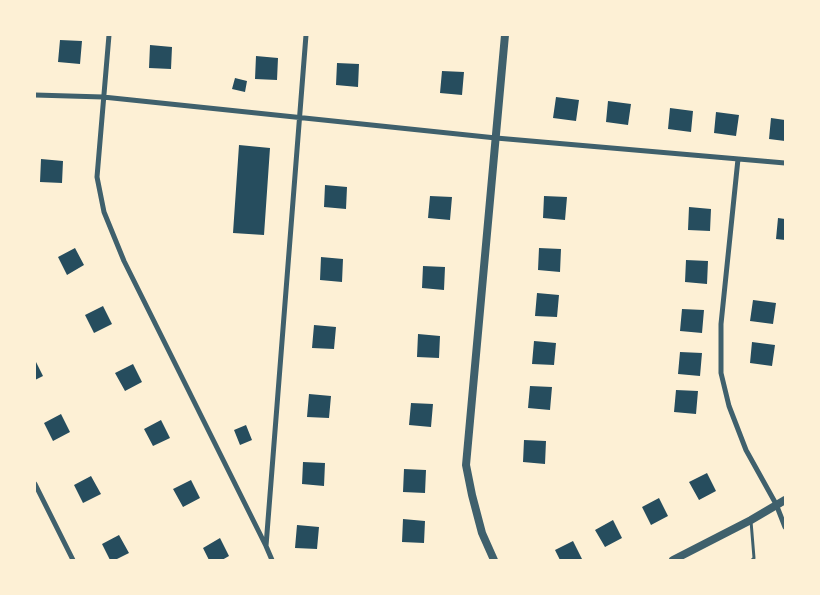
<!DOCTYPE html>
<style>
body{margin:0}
#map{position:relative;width:820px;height:595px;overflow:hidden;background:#fdf0d5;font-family:Montserrat,sans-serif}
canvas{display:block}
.frame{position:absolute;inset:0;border:36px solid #fdf0d5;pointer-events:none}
</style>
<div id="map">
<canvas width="820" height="595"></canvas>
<div class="frame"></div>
</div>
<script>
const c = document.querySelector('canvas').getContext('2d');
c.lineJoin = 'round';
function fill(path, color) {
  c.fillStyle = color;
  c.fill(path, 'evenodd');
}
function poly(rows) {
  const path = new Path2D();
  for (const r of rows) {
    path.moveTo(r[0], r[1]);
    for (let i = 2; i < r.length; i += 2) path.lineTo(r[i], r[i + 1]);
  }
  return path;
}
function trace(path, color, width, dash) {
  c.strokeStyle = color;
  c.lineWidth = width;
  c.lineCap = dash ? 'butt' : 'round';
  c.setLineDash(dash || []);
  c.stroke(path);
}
fill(poly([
 [60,40,82,41,80,64,58,62],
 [150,45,172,47,171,69,149,68],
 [256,56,278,58,277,80,255,79],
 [337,63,359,64,358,87,336,85],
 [442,71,464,72,462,95,440,93],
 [235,78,247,81,245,92,232,89],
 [556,97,579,100,576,121,553,118],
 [608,101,631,104,628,125,606,122],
 [670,108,693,111,691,132,668,129],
 [716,112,739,115,736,136,714,133],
 [771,118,785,120,785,141,769,139],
 [239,145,270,148,264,235,233,233],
 [41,159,63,161,62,183,40,182],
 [325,185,347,187,346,209,324,207],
 [430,196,452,197,450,220,428,218],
 [544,196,567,197,565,220,543,218],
 [689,207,711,209,710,231,688,230],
 [778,218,785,219,785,240,776,239],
 [75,248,84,265,67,275,58,257],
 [539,248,561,249,560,272,538,270],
 [321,257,343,259,342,282,320,280],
 [686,260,708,261,707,284,685,282],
 [423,266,445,267,444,290,422,288],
 [537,293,559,295,557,317,535,316],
 [753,300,776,303,773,324,750,321],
 [103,306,112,324,94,333,85,315],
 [682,309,704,310,702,333,680,331],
 [314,325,336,327,334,349,312,348],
 [418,334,440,336,439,358,417,357],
 [534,341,556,343,554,365,532,364],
 [752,342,775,345,772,366,750,363],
 [680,352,702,353,700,376,678,374],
 [35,360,43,376,35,380],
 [133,364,142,382,125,391,115,373],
 [530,386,552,387,550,410,528,408],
 [676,390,698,391,696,414,674,412],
 [309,394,331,396,329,418,307,417],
 [411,403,433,404,431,427,409,425],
 [61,414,70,432,53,441,44,423],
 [161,420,170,438,153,446,144,429],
 [246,425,252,440,240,445,234,430],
 [524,440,546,441,545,464,523,462],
 [303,462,325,463,324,486,302,484],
 [404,469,426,470,425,493,403,492],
 [707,473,716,491,699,500,689,482],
 [91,476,101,494,83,503,74,485],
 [191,480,200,498,183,507,173,489],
 [659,498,668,516,651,525,642,507],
 [403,519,425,521,424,543,402,542],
 [613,520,622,538,605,547,595,530],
 [297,525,319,527,317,549,295,548],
 [119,535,129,553,115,560,110,560,102,544],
 [220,538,229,556,222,560,209,560,203,548],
 [573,541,582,559,560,560,555,550]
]), '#264d5e');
trace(poly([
 [751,521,754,558,752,560]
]), '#3f606c', 3);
trace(poly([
 [109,35,97,177,104,212,124,261,266,546],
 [35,95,103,97,496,138,785,163],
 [738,159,721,324,721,373,729,406,746,450,776,504,785,527],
 [35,484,73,560],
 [272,560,266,546,306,35]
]), '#3f606c', 5);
trace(poly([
 [494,560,482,533,472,495,466,465,505,35],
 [673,560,751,520,785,500]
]), '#3f606c', 8);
</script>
